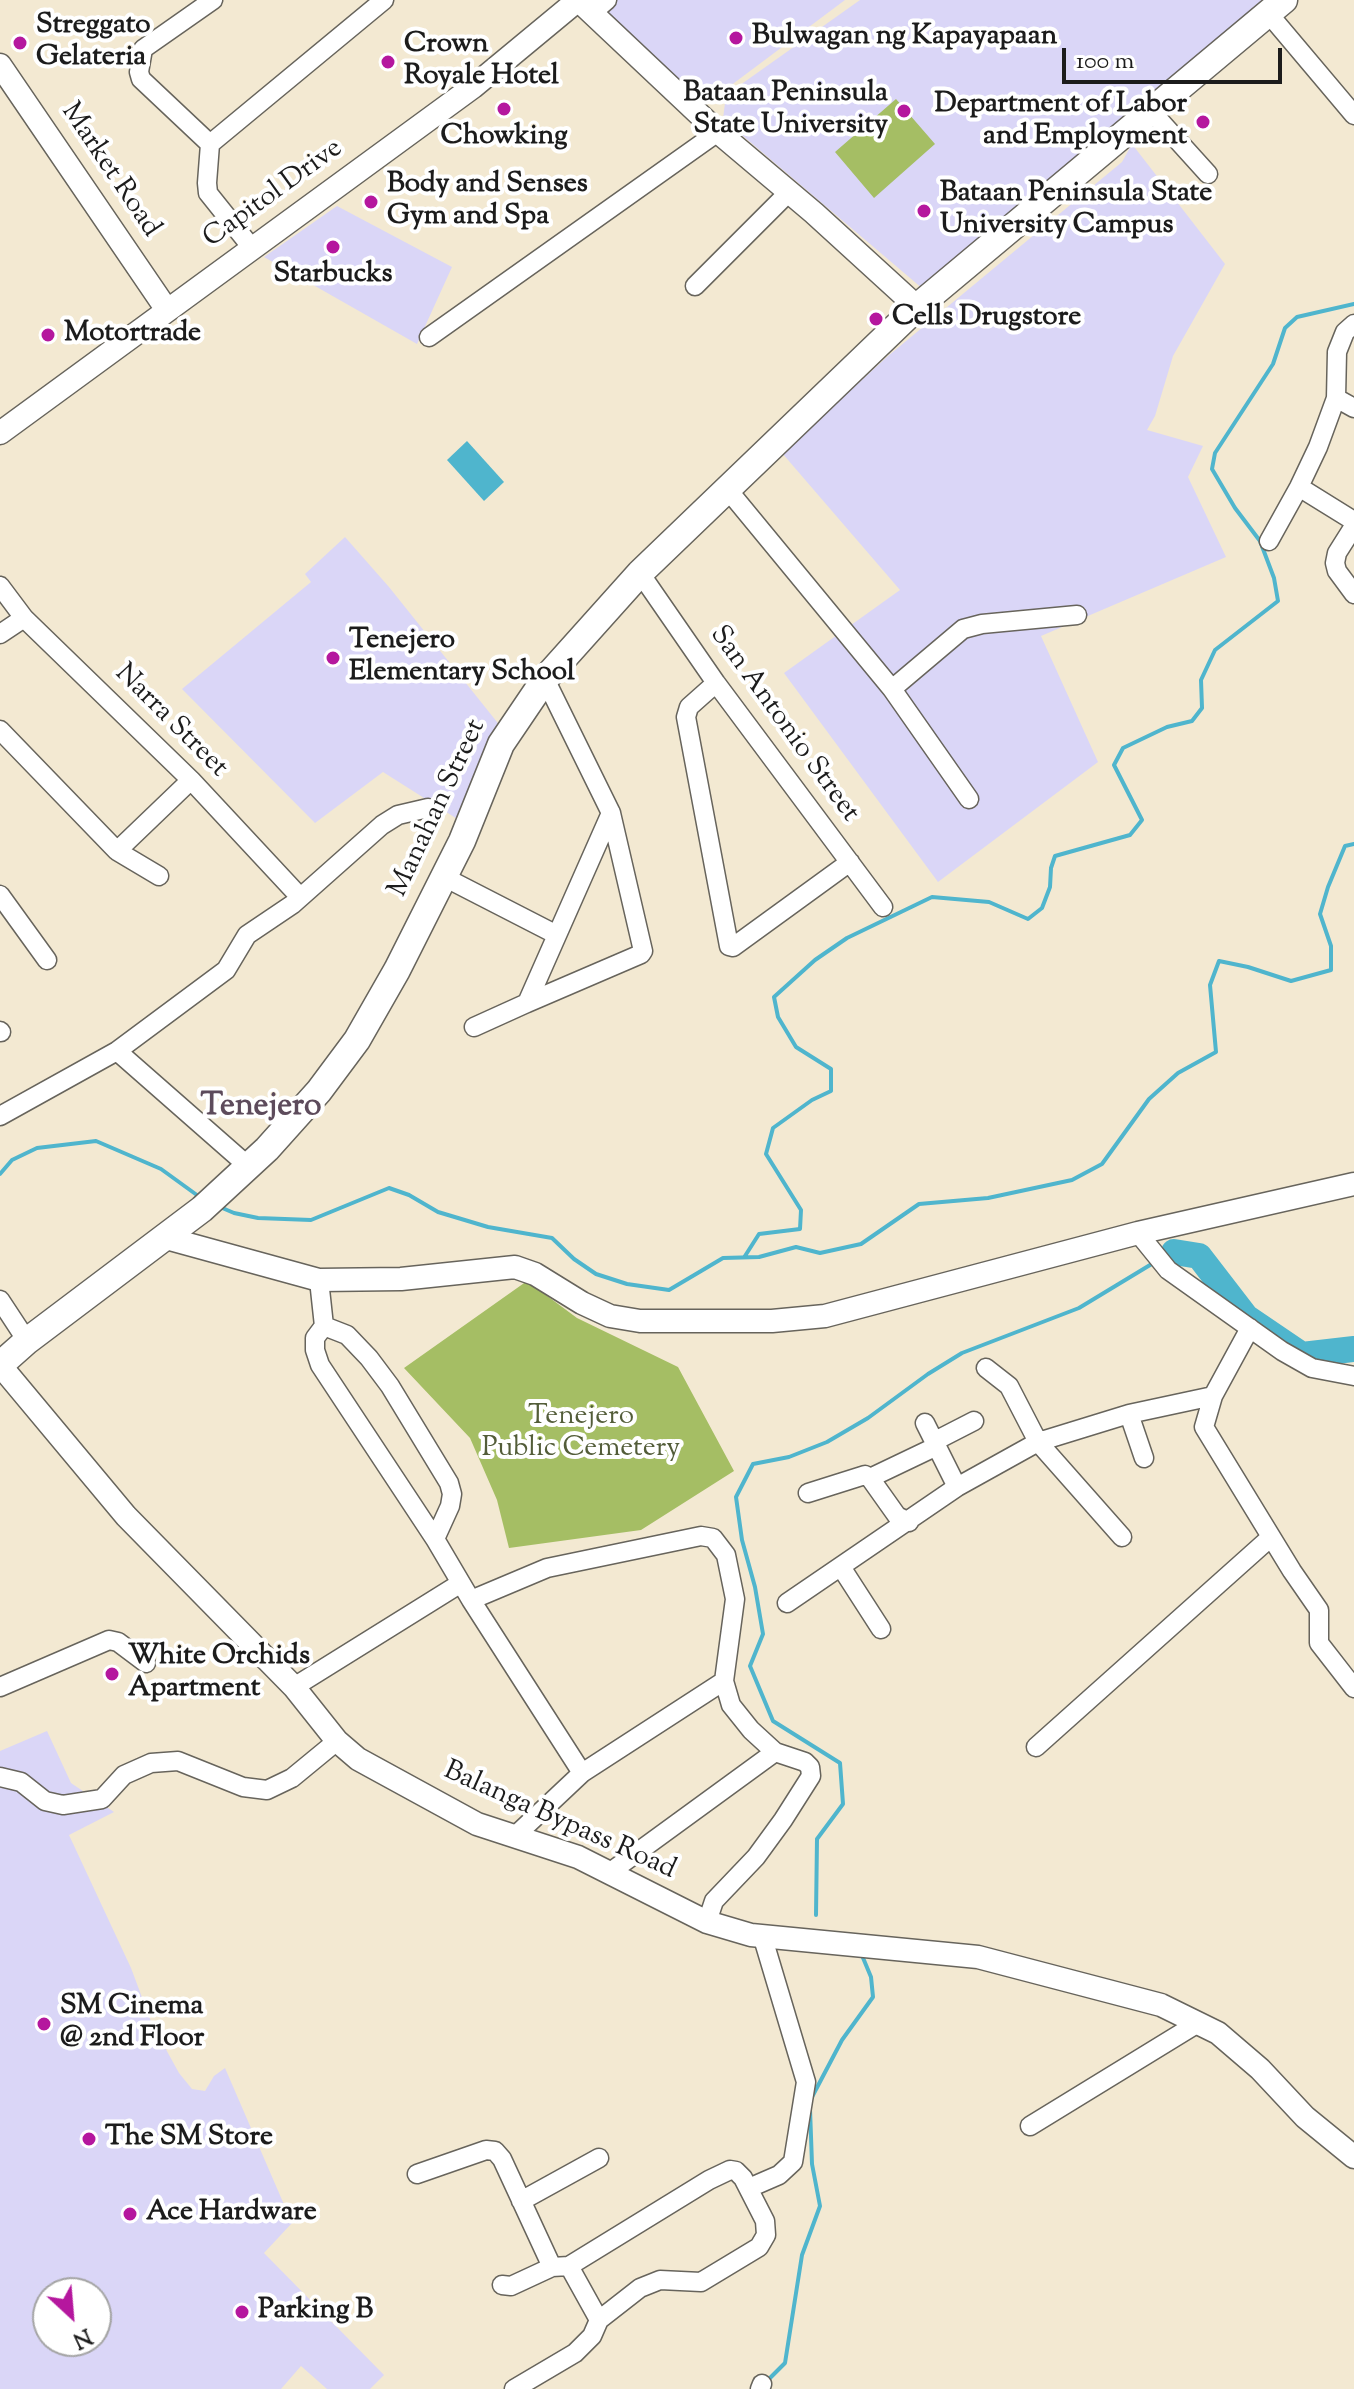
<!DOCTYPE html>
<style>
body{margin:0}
#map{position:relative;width:1354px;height:2389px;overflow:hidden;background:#f3e9d2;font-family:"Sorts Mill Goudy",serif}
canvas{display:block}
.north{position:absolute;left:32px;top:2277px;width:80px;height:80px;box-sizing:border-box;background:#fff;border:2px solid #a4a4a4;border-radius:50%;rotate:154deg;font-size:22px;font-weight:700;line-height:32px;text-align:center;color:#1c1c1c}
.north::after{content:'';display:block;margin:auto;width:28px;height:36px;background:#b5179e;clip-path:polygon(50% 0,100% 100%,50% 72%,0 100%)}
.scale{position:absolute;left:1062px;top:48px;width:220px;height:36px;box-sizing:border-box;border:4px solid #1c1c1c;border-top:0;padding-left:10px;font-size:24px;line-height:28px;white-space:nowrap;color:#1c1c1c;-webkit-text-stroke:6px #fff;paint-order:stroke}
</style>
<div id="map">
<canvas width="1354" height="2389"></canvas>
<div class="north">N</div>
<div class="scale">100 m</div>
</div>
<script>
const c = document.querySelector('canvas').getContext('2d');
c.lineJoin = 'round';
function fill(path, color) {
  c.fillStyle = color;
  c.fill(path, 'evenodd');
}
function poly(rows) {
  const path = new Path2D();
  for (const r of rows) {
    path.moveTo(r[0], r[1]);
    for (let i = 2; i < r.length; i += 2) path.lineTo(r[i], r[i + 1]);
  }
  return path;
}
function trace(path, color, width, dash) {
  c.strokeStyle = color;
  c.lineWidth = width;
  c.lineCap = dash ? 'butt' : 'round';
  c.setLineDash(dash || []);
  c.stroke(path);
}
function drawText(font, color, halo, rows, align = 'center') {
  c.font = font + ' "Sorts Mill Goudy",serif';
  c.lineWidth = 8;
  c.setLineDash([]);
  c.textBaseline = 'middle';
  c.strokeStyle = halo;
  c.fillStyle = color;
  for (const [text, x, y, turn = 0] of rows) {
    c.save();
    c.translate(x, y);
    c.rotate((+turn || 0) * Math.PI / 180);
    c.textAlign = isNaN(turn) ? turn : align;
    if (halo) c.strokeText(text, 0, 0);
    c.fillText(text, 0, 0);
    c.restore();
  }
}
fill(poly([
 [591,0,845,0,714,98,702,99,690,93],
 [860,0,1266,0,923,289,723,119,726,95],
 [1132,144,1225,264,1173,356,1155,416,1147,430,1203,446,1188,477,1226,557,1041,636,1098,762,938,882,784,673,900,590,782,453,888,356,1122,162],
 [337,206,452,267,417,344,264,257],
 [345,537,389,587,501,727,462,822,383,772,315,823,182,689,311,582,305,574],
 [47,1731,71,1783,114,1812,69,1835,131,1968,152,2024,179,2073,192,2089,205,2091,214,2076,225,2068,292,2223,264,2253,384,2375,370,2389,327,2389,301,2366,281,2389,0,2389,0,1751],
 [48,2293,96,2293,96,2341,48,2341]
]), '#dad6f7');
fill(poly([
 [896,99,935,144,874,198,835,152],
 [527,1281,577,1318,678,1367,734,1471,641,1530,509,1548,497,1500,470,1438,404,1368]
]), '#a5be64');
fill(poly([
 [467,441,504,482,484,501,447,460]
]), '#4fb5cd');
trace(poly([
 [0,1174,12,1160,37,1148,96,1141,161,1169,201,1198],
 [220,1207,234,1213,258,1218,311,1220,389,1188,409,1195,438,1212,488,1227,552,1238,574,1259,596,1274,627,1284,669,1290,723,1258,759,1257,796,1247,820,1253,861,1244,919,1204,988,1198,1072,1180,1102,1164,1149,1099,1178,1073,1216,1052,1210,985,1219,961,1248,967,1291,981,1331,970,1331,946,1320,914,1328,887,1345,846,1354,844],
 [745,1256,759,1234,800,1229,801,1210,766,1154,773,1128,812,1100,831,1091,831,1069,796,1047,778,1017,774,997,815,960,847,938,932,897,989,902,1028,919,1042,908,1050,887,1051,868,1055,856,1130,835,1142,820,1114,765,1123,748,1167,727,1192,721,1202,708,1201,680,1215,650,1278,601,1274,578,1260,541,1235,508,1212,469,1215,453,1273,364,1285,328,1297,317,1354,304],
 [816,1915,817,1839,843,1804,840,1763,773,1721,750,1666,763,1634,755,1587,742,1540,736,1497,753,1464,789,1457,827,1442,868,1418,928,1374,962,1353,1079,1308,1155,1262],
 [812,2097,842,2040,873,1997,871,1977,861,1953],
 [768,2380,785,2363,802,2255,820,2206,812,2164,810,2109]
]), '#4fb5cd', 4);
trace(poly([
 [1174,1252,1199,1256,1246,1317,1302,1355,1354,1349]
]), '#4fb5cd', 26);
const minor = poly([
 [592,13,607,0],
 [1268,13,1354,115],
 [1151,111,1208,174],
 [210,144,141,79,139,72,143,49,213,0],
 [252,248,208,193,207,183,210,144,384,0],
 [695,286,789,192],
 [429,337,718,132],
 [1336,398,1354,408],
 [1299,487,1354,521],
 [728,490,892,689,963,629,982,624,1077,615],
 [1354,526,1337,553,1335,563,1337,571,1354,594],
 [1269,541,1299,487,1318,447,1336,398,1337,352,1345,332,1354,324],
 [640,573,716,683,883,907],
 [0,586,24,618,191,780,300,897],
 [0,634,24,618],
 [545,679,611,813,527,1003,641,954,643,951,611,813],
 [716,683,689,707,686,717,729,946,733,947,850,862],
 [892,689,969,799],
 [0,730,117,851,191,780],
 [117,851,159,876],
 [444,877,557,935],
 [0,895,47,960],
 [474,1027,527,1003],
 [0,1031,1,1032],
 [117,1051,248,1166],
 [0,1116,117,1051,226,970,247,935,293,904,382,825,398,815,428,808],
 [1138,1233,1168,1270,1282,1351,1312,1368,1354,1376],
 [319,1280,324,1326,315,1338,315,1350,320,1365,435,1539,471,1600],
 [0,1300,27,1341],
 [324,1326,347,1335,369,1358,390,1386,449,1483,452,1494,450,1506,435,1539],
 [1250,1328,1213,1396,1204,1427,1292,1571,1319,1610,1319,1643,1354,1688],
 [986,1368,1009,1386,1038,1442,1122,1537],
 [1129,1414,1144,1458],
 [925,1423,957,1487],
 [935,1441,974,1421],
 [808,1493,865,1475,870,1478],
 [909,1522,897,1516,870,1478,937,1446],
 [841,1567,881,1629],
 [787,1603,957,1487,1038,1442,1129,1414,1213,1396],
 [0,1687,109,1640,118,1642,146,1663],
 [294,1687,461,1583],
 [1036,1747,1271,1537],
 [582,1773,471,1600,547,1568,701,1536,713,1538,726,1555,735,1599,724,1681,731,1705,751,1730,775,1752,805,1762,810,1767,811,1776,783,1820,756,1857,714,1901,707,1922],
 [0,1777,21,1782,45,1801,63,1805,102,1799,124,1775,151,1763,178,1761,243,1787,267,1790,292,1778,337,1741],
 [514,1837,582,1773,724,1681],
 [609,1873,775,1752],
 [1030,2126,1198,2023],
 [417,2174,486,2150,495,2151,502,2159,552,2267,569,2266,709,2180,730,2170,736,2171,743,2178,765,2221,766,2235,759,2247,701,2282,660,2280,640,2288,599,2320,592,2336,575,2353,514,2389],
 [749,2188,779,2175,793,2162,806,2082,762,1935],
 [521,2201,599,2158],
 [569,2266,599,2320],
 [502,2285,511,2286,552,2267],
 [760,2389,762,2384]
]);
const tertiary = poly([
 [578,0,718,132,814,213,917,307],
 [0,65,167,310],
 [0,433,473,87,578,0],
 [166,1238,319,1280,401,1279,515,1267,535,1274,582,1303,610,1316,640,1321,772,1321,825,1316,1138,1233,1354,1184],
 [0,1365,126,1516,294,1687,337,1741,358,1759,477,1824,578,1857,707,1922,751,1935,978,1957,1161,2005,1218,2033,1260,2069,1305,2117,1354,2157]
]);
const secondary = poly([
 [0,1365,27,1341,202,1209,267,1149,319,1091,357,1040,397,970,462,841,501,744,545,679,640,573,917,307,1284,0]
]);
trace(minor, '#67645c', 21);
trace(tertiary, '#67645c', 25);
trace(secondary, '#67645c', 29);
trace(minor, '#fff', 18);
trace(tertiary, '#fff', 22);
trace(secondary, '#fff', 26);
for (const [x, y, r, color] of [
 [736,38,8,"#b5179e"],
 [20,43,8,"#b5179e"],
 [388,62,8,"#b5179e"],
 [504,109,8,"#b5179e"],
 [904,111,8,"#b5179e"],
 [1203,122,8,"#b5179e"],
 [371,202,8,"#b5179e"],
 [924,211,8,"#b5179e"],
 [333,247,8,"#b5179e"],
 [876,319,8,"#b5179e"],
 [48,335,8,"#b5179e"],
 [333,658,8,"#b5179e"],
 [112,1674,8,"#b5179e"],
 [44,2024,8,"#b5179e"],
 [89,2139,8,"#b5179e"],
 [130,2214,8,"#b5179e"],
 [242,2312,8,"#b5179e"]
]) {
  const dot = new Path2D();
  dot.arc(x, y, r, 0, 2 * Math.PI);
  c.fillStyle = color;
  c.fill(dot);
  trace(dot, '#fff', 3);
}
drawText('bold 28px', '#1c1c1c', '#fff', [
 ["Streggato",36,27],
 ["Gelateria",36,59],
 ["Bulwagan ng Kapayapaan",752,38],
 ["Crown",404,46],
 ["Royale Hotel",404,78],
 ["Bataan Peninsula",888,95,"right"],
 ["State University",888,127,"right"],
 ["Department of Labor",1187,106,"right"],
 ["and Employment",1187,138,"right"],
 ["Chowking",504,138,"center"],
 ["Body and Senses",387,186],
 ["Gym and Spa",387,218],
 ["Bataan Peninsula State",940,195],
 ["University Campus",940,227],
 ["Starbucks",333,276,"center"],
 ["Cells Drugstore",892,319],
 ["Motortrade",64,335],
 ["Tenejero",349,642],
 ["Elementary School",349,674],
 ["White Orchids",128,1658],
 ["Apartment",128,1690],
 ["SM Cinema",60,2008],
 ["@ 2nd Floor",60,2040],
 ["The SM Store",105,2139],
 ["Ace Hardware",146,2214],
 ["Parking B",258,2312]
], 'left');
drawText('28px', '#1c1c1c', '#fff', [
 ["Market Road",109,171,56],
 ["Capitol Drive",274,195,-36],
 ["Narra Street",170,722,45],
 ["San Antonio Street",783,725,54],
 ["Manahan Street",439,809,-65],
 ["Balanga Bypass Road",559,1822,24]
]);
drawText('28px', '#535d39', '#fff', [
 ["Tenejero",581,1418],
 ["Public Cemetery",581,1450]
]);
drawText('bold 32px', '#5d4b5b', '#fff', [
 ["Tenejero",261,1109]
]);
</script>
